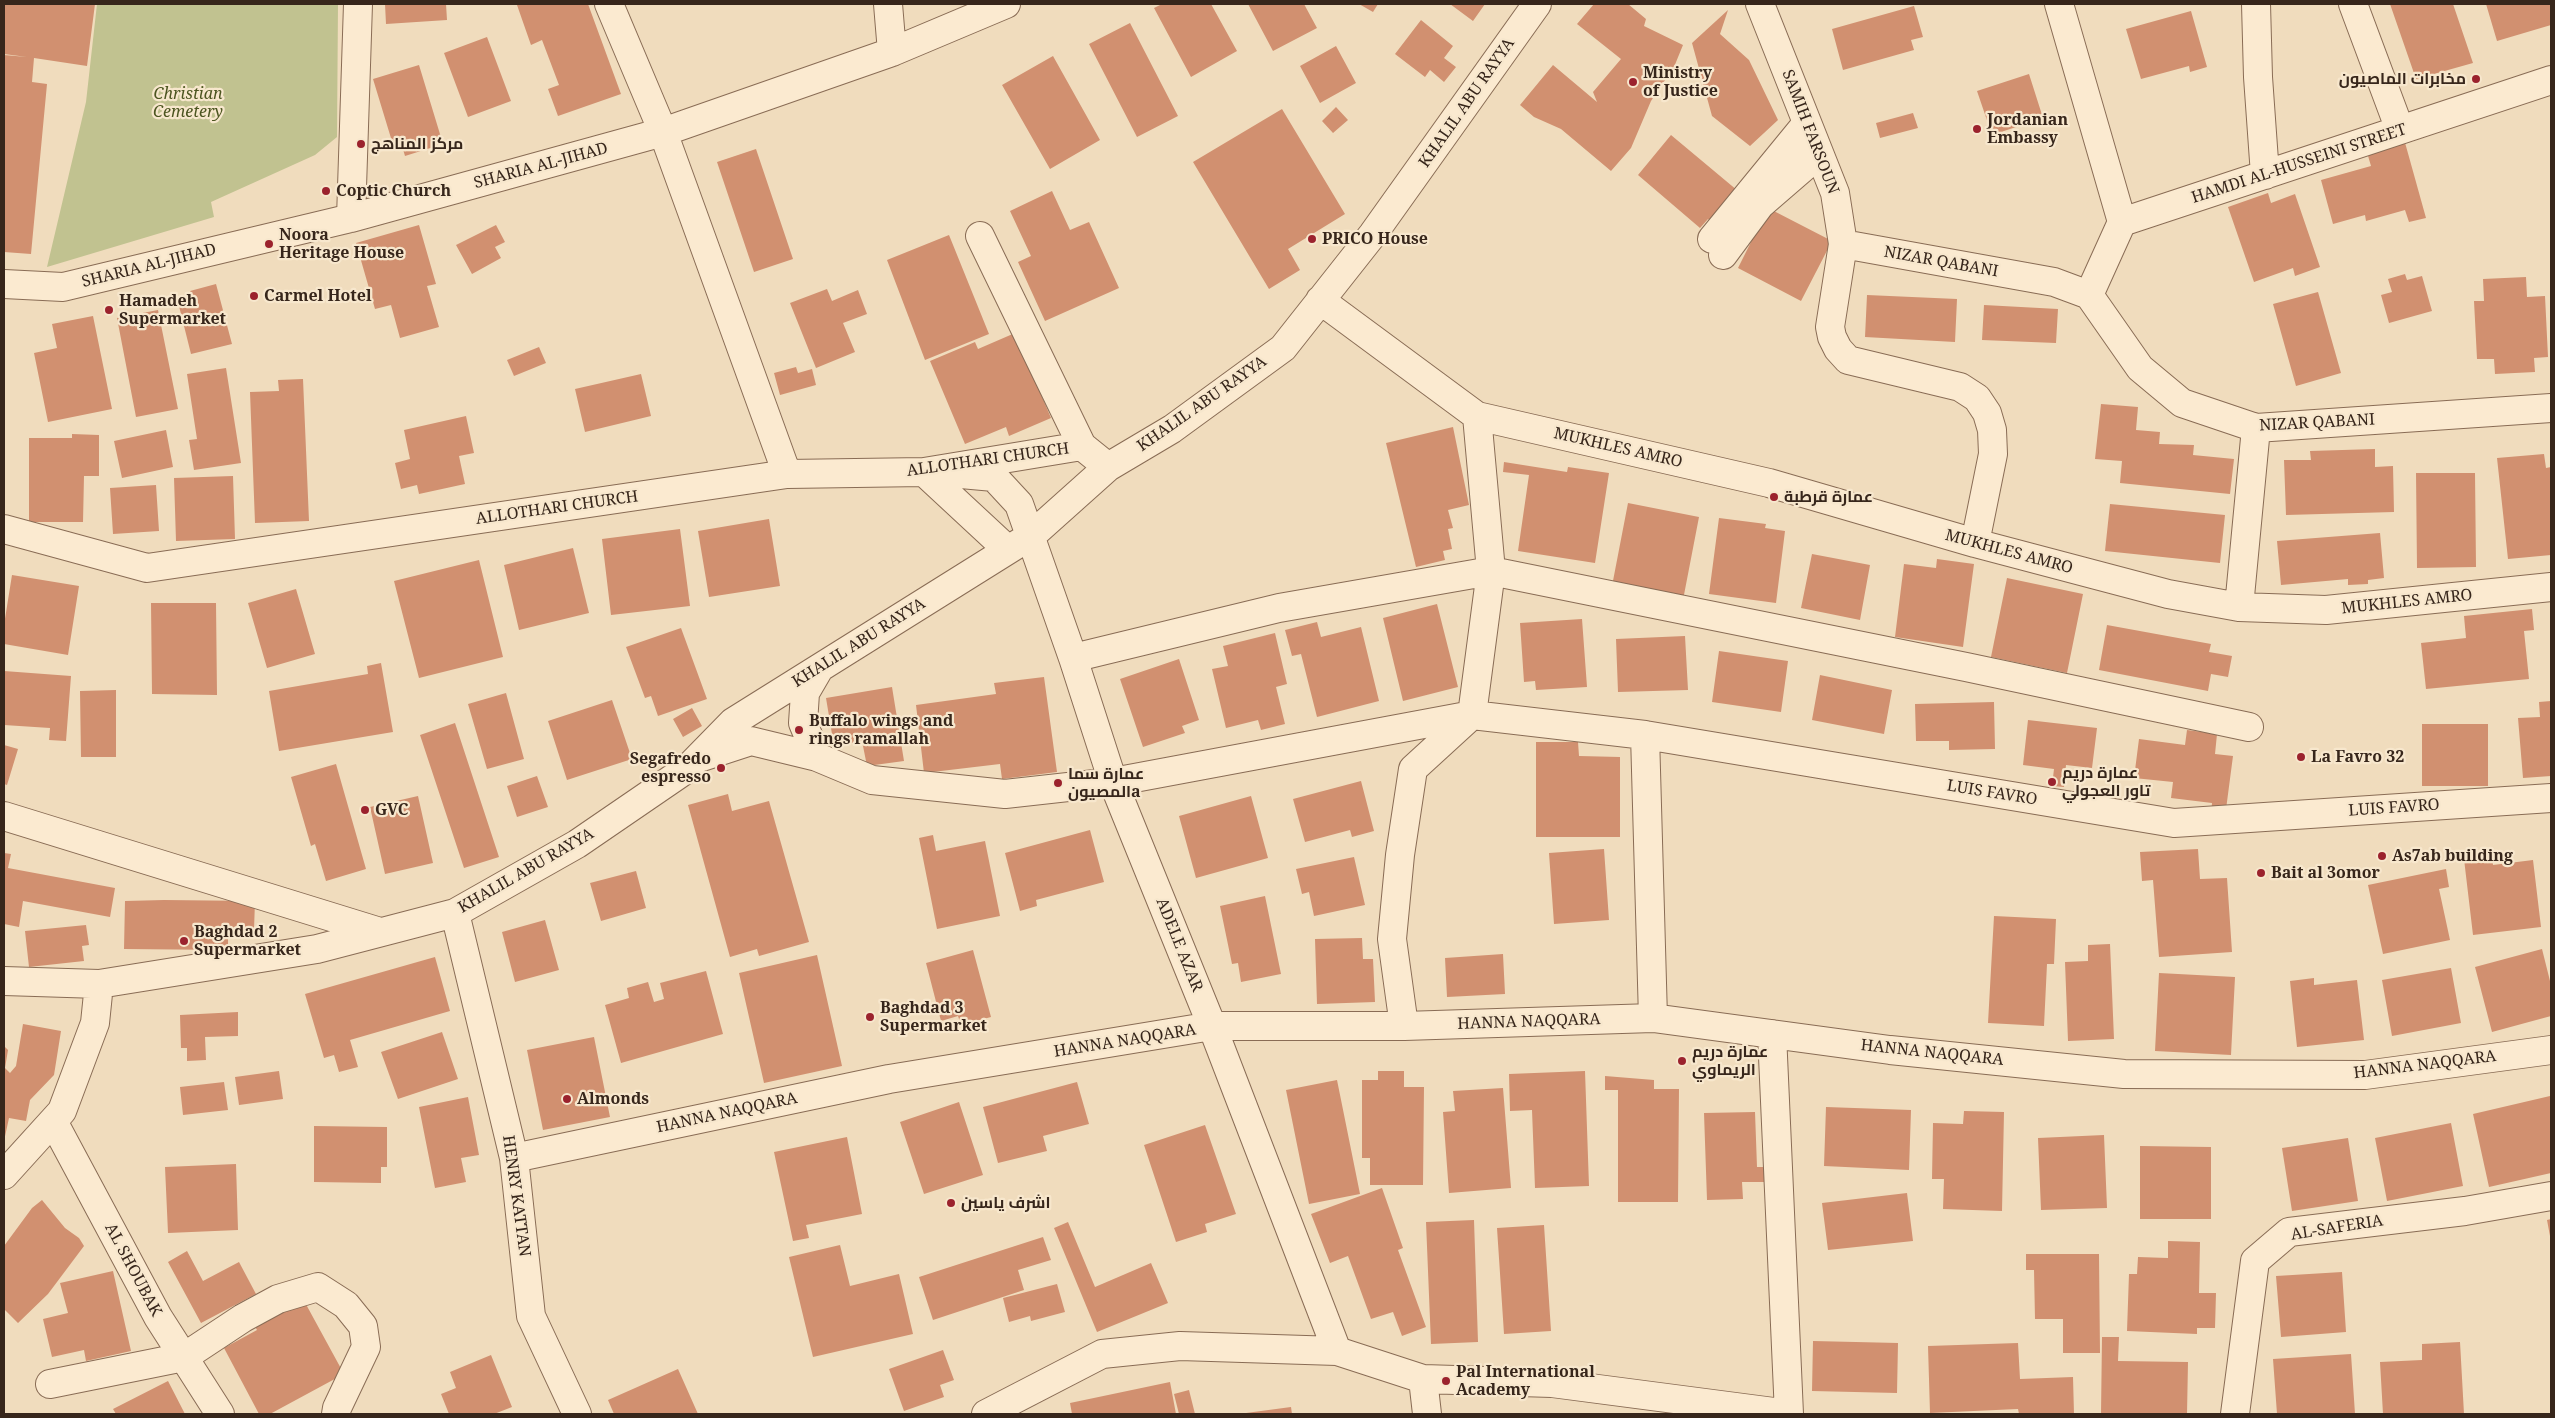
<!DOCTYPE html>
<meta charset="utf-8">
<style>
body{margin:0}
#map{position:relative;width:2555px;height:1418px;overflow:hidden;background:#f0dcbd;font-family:"Noto Serif",serif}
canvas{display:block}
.frame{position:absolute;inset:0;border:5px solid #37261b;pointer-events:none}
</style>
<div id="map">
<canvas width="2555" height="1418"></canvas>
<div class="frame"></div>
</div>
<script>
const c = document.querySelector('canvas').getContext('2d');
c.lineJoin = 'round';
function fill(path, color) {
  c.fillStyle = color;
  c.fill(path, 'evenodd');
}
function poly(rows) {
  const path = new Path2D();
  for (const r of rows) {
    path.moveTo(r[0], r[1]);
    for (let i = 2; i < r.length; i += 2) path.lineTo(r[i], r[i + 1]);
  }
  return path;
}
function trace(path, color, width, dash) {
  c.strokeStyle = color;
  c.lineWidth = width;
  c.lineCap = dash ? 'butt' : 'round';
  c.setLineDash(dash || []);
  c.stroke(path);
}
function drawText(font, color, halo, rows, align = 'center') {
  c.font = font + ' "Noto Serif",Cairo,serif';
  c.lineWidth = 4.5;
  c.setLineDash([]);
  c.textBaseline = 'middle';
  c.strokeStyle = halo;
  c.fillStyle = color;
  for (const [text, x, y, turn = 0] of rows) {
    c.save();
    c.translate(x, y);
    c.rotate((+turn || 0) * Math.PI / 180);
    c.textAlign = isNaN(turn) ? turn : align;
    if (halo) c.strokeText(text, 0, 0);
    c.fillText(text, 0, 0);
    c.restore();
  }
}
fill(poly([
 [97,4,338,4,337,137,315,155,211,202,214,217,47,267,86,102]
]), '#c1c290');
fill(poly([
 [4,4,95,4,87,66,34,58,32,82,47,84,31,254,4,252,4,55,27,57,4,54],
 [385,4,446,4,447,20,386,24],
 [521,4,588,4,621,94,558,116,548,89,559,85,542,40,531,45,517,5],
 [1162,4,1211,4,1237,51,1191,77,1154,8],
 [1248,4,1304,4,1317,28,1273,51],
 [1359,4,1378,4,1373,12],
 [1450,4,1485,4,1473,21],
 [1594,4,1628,4,1646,19,1644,26,1683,45,1674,67,1651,101,1631,148,1611,171,1561,129,1534,117,1520,105,1553,65,1597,102,1593,92,1621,59,1577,24],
 [2390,4,2453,4,2473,63,2416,79],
 [2486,4,2551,4,2551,25,2497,41],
 [1914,6,1923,37,1911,40,1914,50,1843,70,1832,29],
 [1728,10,1720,34,1749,60,1778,120,1750,146,1712,116,1692,43],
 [2191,11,2207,67,2190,72,2189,66,2141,79,2126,29],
 [1421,20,1453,46,1444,58,1456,67,1444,82,1430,70,1425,77,1395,54],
 [1130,23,1178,116,1137,137,1089,44],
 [487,37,511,101,468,117,444,53],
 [1336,46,1356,83,1320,103,1300,66],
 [1053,56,1100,140,1050,169,1002,85],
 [419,65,443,144,405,156,402,146,394,148,373,79],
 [2029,74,2043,118,1992,135,1977,91],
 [1336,107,1348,120,1333,133,1322,121],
 [1282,109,1345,214,1288,249,1300,270,1269,289,1193,162],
 [1913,113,1918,128,1880,138,1876,123],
 [1671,135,1744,196,1718,227,1708,219,1700,228,1638,175],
 [2404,139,2426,218,2409,222,2405,210,2366,221,2365,215,2333,224,2321,180,2371,166,2366,149],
 [756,149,793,259,754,272,717,162],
 [1052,191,1070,230,1089,222,1119,288,1045,321,1018,262,1031,256,1010,211],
 [2268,193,2271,203,2295,194,2320,267,2295,276,2293,268,2254,282,2228,207],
 [1768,208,1832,241,1801,301,1738,268],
 [419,225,436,284,427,286,439,327,400,338,391,305,375,309,356,243],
 [496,225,505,242,495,247,501,258,472,274,456,245],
 [949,235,989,334,925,360,887,260],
 [2405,274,2407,280,2422,276,2432,311,2389,323,2381,295,2392,292,2388,279],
 [2526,277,2527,297,2545,296,2548,357,2534,358,2535,372,2495,374,2494,359,2477,359,2474,301,2484,301,2483,279],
 [216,284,232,344,191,354,178,302,192,298,190,291],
 [827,289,832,301,858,290,867,314,843,323,855,352,816,368,790,303],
 [2318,292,2341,373,2296,386,2273,304],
 [1867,295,1957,299,1955,342,1865,337],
 [1984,305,2058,309,2056,343,1982,340],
 [158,310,178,409,136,417,117,318],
 [93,316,112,409,48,422,34,353,57,348,52,324],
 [1015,333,1051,418,1009,436,1006,427,965,444,930,361,975,342,978,349],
 [539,347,546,363,514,376,507,360],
 [796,367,798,373,812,369,816,385,780,395,774,373],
 [226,368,241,463,194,470,189,440,197,439,187,374],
 [641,374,651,416,585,432,575,389],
 [303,379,309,521,255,523,250,392,279,391,278,380],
 [2101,404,2138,407,2136,430,2160,432,2159,444,2194,445,2193,455,2234,459,2230,494,2120,483,2122,461,2095,459],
 [466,416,474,453,459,456,465,484,419,494,417,485,401,489,395,463,410,459,404,430],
 [1453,427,1469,505,1448,510,1453,528,1448,529,1452,549,1443,551,1445,560,1416,567,1386,443],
 [166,430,173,467,122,478,114,441],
 [72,434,99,435,99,476,84,476,83,522,29,522,29,438,72,438],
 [2375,449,2375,467,2393,466,2394,512,2286,515,2284,460,2311,460,2310,451],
 [2544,454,2546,468,2551,467,2551,555,2508,559,2497,458],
 [1504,462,1567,472,1568,467,1609,473,1595,563,1518,551,1529,475,1503,472],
 [2416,473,2475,473,2476,567,2417,568],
 [233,476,235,539,176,541,174,478],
 [156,485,159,531,113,534,110,488],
 [1628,503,1699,517,1683,600,1612,586],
 [2110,504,2225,515,2220,563,2105,551],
 [1719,518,1766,524,1765,528,1785,531,1776,603,1709,594],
 [769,519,780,586,709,597,698,531],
 [680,529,690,606,611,615,602,539],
 [2380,533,2384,578,2368,580,2368,584,2348,585,2348,579,2281,585,2277,541],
 [573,548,589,613,519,630,504,565],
 [1812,554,1870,565,1860,620,1801,608],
 [1937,559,1974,564,1963,647,1895,637,1904,564,1936,568],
 [479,560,503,657,419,678,394,581],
 [12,575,79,586,68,655,4,644,4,625],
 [2007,578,2083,594,2067,673,1991,657],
 [296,589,315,654,267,668,248,603],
 [151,603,216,603,217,695,152,694],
 [1437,604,1458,687,1403,701,1383,618],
 [2532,609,2534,630,2524,631,2529,679,2426,689,2421,643,2466,638,2464,616],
 [1582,619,1587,687,1536,690,1535,681,1524,682,1520,623],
 [1317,622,1321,637,1361,627,1379,701,1317,717,1301,654,1292,656,1285,630],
 [2107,625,2211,644,2209,652,2232,656,2228,677,2211,674,2208,691,2099,670],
 [681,628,707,699,658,716,651,696,645,698,626,647],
 [1275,633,1287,684,1276,687,1285,724,1261,730,1258,720,1226,728,1212,669,1228,666,1223,646],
 [1685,636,1688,690,1618,692,1616,639],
 [1719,651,1788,661,1781,712,1712,702],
 [1179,659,1199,720,1182,726,1185,733,1143,747,1120,679],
 [381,663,393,732,279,751,269,691,368,674,367,666],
 [4,671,71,676,66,741,49,740,50,728,4,725],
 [1820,675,1892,690,1884,734,1812,720],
 [1044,677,1057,772,1002,779,1000,764,924,773,916,705,996,694,994,683],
 [892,687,904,761,867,766,862,741,834,746,826,698],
 [116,690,116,757,81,757,80,691],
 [506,693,524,759,487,769,468,704],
 [612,700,632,759,567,780,548,721],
 [2551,701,2551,776,2523,778,2518,718,2540,717,2539,702],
 [1994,702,1995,749,1949,750,1949,741,1916,741,1915,704],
 [692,708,702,726,683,737,673,719],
 [2028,720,2097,728,2092,768,2066,765,2064,787,2052,786,2054,769,2023,765],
 [455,723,499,857,464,868,420,735],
 [2422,724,2488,724,2488,786,2422,786],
 [2187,730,2217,734,2215,754,2233,756,2225,817,2211,815,2212,803,2171,798,2173,782,2134,778,2139,739,2185,745],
 [1536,742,1578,742,1579,756,1620,757,1620,837,1536,837],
 [4,745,18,749,7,785,4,784],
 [336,764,366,869,326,881,315,844,311,846,291,777],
 [537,776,548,807,517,817,507,786],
 [1361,781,1374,831,1352,837,1350,830,1305,842,1293,799],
 [728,794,732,811,769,801,809,942,759,956,757,949,730,957,688,805],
 [418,796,433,863,385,874,370,807],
 [1251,796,1268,858,1196,878,1179,816],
 [1090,830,1104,882,1036,900,1037,906,1020,911,1005,853],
 [933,835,936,851,985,841,1000,916,937,929,919,838],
 [1604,849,1609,920,1554,924,1549,853],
 [2198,849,2200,879,2227,878,2232,952,2159,957,2153,880,2142,881,2140,852],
 [4,853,11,854,8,868,115,888,110,917,23,901,19,927,4,924],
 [2492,856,2493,865,2533,860,2541,927,2473,935,2464,859],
 [1354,857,1365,905,1314,916,1309,892,1302,894,1296,869],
 [2446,869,2449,887,2439,889,2450,940,2383,954,2368,885],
 [636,871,646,908,601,921,590,883],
 [1265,896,1281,974,1241,982,1238,963,1232,964,1220,906],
 [164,900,255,901,254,930,228,929,228,950,124,949,125,901],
 [1994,916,2056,919,2054,964,2047,964,2044,1026,1988,1023],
 [545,920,559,970,515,982,502,932],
 [86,925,89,945,82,946,84,961,29,967,25,931],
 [1362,938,1363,959,1373,959,1375,1002,1317,1004,1315,939],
 [2110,944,2114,1039,2068,1041,2065,962,2088,961,2088,945],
 [2542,949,2551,985,2551,1016,2492,1032,2475,967],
 [973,950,991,1017,961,1025,958,1016,941,1021,926,963],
 [1503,954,1505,994,1447,997,1445,958],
 [817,955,842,1066,764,1083,739,973],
 [435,957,450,1011,350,1040,358,1067,339,1072,334,1055,324,1058,305,994],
 [2451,968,2461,1023,2392,1036,2382,980],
 [706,971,723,1034,621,1063,605,1005,629,998,627,988,648,982,654,1002,664,999,660,983],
 [2159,973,2235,977,2231,1055,2155,1051],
 [2314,978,2314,985,2357,980,2364,1040,2297,1047,2290,981],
 [238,1012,238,1036,205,1037,206,1060,187,1061,187,1048,181,1048,180,1015],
 [23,1024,61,1031,54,1075,30,1100,26,1121,9,1118,4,1141,4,1046,8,1050,5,1068,10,1073,16,1066],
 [442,1032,458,1079,398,1099,381,1052],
 [594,1037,610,1117,543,1130,527,1050],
 [279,1071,283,1099,239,1105,235,1077],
 [1378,1071,1404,1071,1404,1087,1424,1087,1423,1185,1370,1185,1370,1158,1362,1158,1362,1080,1378,1080],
 [1585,1071,1589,1186,1535,1188,1532,1110,1510,1111,1509,1074],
 [1605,1076,1654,1080,1654,1089,1679,1089,1678,1202,1618,1202,1618,1090,1605,1090],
 [1337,1080,1360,1194,1309,1204,1286,1090],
 [224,1082,228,1110,183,1115,180,1087],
 [1077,1082,1089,1124,1043,1136,1047,1151,998,1163,983,1107],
 [1503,1088,1511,1188,1449,1193,1443,1112,1455,1111,1453,1091],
 [2550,1096,2551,1173,2489,1187,2473,1114],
 [468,1097,479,1155,461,1158,466,1182,435,1188,419,1107],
 [959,1102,983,1175,924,1194,900,1122],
 [1826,1107,1911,1110,1909,1170,1824,1166],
 [1964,1111,2004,1112,2002,1211,1943,1209,1944,1179,1932,1179,1933,1123,1963,1124],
 [1755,1112,1757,1167,1767,1167,1768,1182,1742,1182,1743,1199,1707,1200,1704,1113],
 [2451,1123,2463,1186,2387,1201,2375,1138],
 [1205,1125,1236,1214,1205,1224,1207,1232,1176,1242,1144,1145],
 [314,1126,387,1127,387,1167,381,1167,381,1183,314,1182],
 [2104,1135,2107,1208,2041,1210,2038,1138],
 [847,1137,862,1214,806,1225,809,1238,793,1241,774,1152],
 [2348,1138,2358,1201,2292,1211,2282,1148],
 [2140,1146,2211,1147,2211,1219,2140,1219],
 [236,1164,238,1230,168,1233,165,1167],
 [1382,1188,1403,1248,1398,1250,1426,1327,1402,1336,1393,1312,1371,1319,1348,1256,1330,1263,1311,1214],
 [1907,1193,1913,1241,1828,1250,1822,1203],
 [42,1200,65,1228,79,1238,84,1246,48,1294,18,1323,4,1309,4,1246,32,1208],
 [2551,1219,2551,1236,2550,1236,2547,1220],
 [1474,1220,1478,1342,1431,1344,1426,1222],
 [1068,1222,1095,1287,1151,1263,1168,1303,1097,1332,1054,1228],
 [1544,1225,1551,1331,1504,1334,1497,1228],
 [1043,1237,1051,1260,1018,1270,1024,1290,933,1320,919,1277],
 [2168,1241,2200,1242,2199,1293,2216,1293,2215,1328,2197,1328,2197,1334,2127,1331,2129,1274,2137,1274,2138,1257,2168,1258],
 [840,1245,850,1286,899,1274,913,1334,813,1357,789,1257],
 [187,1251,203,1281,239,1262,256,1294,201,1323,168,1262],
 [2026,1254,2099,1254,2100,1353,2063,1353,2063,1319,2035,1319,2034,1270,2026,1270],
 [113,1271,131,1351,86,1361,84,1350,52,1357,43,1319,68,1313,60,1283],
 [2342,1272,2346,1332,2281,1337,2276,1276],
 [1057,1284,1065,1312,1031,1321,1030,1316,1009,1322,1003,1298],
 [302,1297,344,1374,270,1414,259,1414,224,1348,257,1330,253,1323],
 [2102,1337,2119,1337,2118,1361,2188,1362,2187,1414,2101,1414],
 [1813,1341,1898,1343,1897,1393,1812,1391],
 [2460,1342,2464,1414,2383,1414,2380,1362,2422,1360,2422,1344],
 [2018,1343,2020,1379,2073,1377,2074,1414,2019,1414,2018,1409,1930,1413,1928,1346],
 [943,1350,954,1380,940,1385,944,1397,904,1411,889,1369],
 [2351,1354,2355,1414,2277,1414,2273,1359],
 [491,1355,512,1407,494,1414,449,1414,441,1394,456,1388,450,1372],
 [678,1369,698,1414,614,1414,608,1400],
 [168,1381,185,1414,116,1414,113,1409],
 [1170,1382,1176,1414,1072,1414,1070,1403],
 [1189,1390,1195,1414,1179,1414,1174,1394],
 [1291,1407,1292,1414,1246,1414,1246,1413]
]), '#d19070');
const minor = poly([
 [609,4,663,132,787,474],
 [888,4,892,52],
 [1760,4,1835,193,1843,244,1830,327,1832,337,1838,349,1848,360,1960,387,1977,398,1987,413,1992,430,1993,454,1975,543],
 [2059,4,2122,222],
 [2256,4,2258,77,2265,175],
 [2353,4,2400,130],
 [351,218,358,4],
 [980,236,1082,446],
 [1712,239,1807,123],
 [1843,244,2054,282,2089,295,2140,368,2182,403,2256,428,2551,408],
 [1723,255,1760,205,1819,154],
 [4,284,63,287,351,218,663,132,892,52,1006,4],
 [2089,295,2122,222,2551,80],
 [1320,300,1477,416,1769,483,1975,543,2168,594,2239,607,2326,610,2551,587],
 [924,472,1008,550],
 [961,474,994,477,1019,504,1073,658,1113,782,1212,1026,1337,1351],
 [4,529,147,568,787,474,924,472,1082,446,1108,467],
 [2239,607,2256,428],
 [1073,658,1279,608,1491,571,1966,667,2249,727],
 [1645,735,2174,823,2551,798],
 [702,757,751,741,817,757,872,780,1005,794,1113,782,1472,715,1645,735,1653,1018],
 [817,757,803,723,805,693,819,669],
 [4,816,380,932],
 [455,913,514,1158,531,1316,577,1414],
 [4,981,99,984,317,949,455,913,577,844,688,768,733,722,1032,535,1108,467,1172,429,1283,348,1373,234,1537,4],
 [1404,1026,1392,939,1400,855,1413,769,1472,715,1491,571,1477,416],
 [1772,1034,1789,1414],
 [53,1121,158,1317,220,1414],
 [514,1158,889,1079,1212,1026,1404,1026,1653,1018,1890,1050,2124,1074,2365,1075,2551,1050],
 [4,1175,62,1111,95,1023,99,984],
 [1423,1379,1427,1414],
 [50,1384,184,1357,243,1318,278,1299,318,1287,346,1305,363,1326,366,1347,337,1408,336,1414],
 [986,1414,1102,1354,1180,1346,1337,1351,1423,1379,1552,1383,1789,1414],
 [2235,1414,2255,1261,2289,1232,2465,1211,2551,1196]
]);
trace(minor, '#896c55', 30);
trace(minor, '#fbead0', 28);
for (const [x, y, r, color] of [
 [2476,79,5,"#9b222d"],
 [1633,82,5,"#9b222d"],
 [1977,129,5,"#9b222d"],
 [361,144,5,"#9b222d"],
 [326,191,5,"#9b222d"],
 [1312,239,5,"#9b222d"],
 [269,244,5,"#9b222d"],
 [254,296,5,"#9b222d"],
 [109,310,5,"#9b222d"],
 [1774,497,5,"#9b222d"],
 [799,730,5,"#9b222d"],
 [2301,757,5,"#9b222d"],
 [721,768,5,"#9b222d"],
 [2052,782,5,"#9b222d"],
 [1058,783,5,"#9b222d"],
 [365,810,5,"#9b222d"],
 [2382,856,5,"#9b222d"],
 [2261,873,5,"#9b222d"],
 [184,941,5,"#9b222d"],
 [870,1017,5,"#9b222d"],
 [1682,1061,5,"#9b222d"],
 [567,1099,5,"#9b222d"],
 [951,1203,5,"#9b222d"],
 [1446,1381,5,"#9b222d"]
]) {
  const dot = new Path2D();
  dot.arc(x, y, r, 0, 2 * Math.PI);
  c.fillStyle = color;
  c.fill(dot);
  trace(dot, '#f7e7cd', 2);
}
drawText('bold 16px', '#37261b', '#f7e7cd', [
 ["Ministry",1643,73],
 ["of Justice",1643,91],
 ["مخابرات الماصيون",2466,79,"right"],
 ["Jordanian",1987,120],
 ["Embassy",1987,138],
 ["مركز المناهج",371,144],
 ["Coptic Church",336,191],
 ["Noora",279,235],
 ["Heritage House",279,253],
 ["PRICO House",1322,239],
 ["Carmel Hotel",264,296],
 ["Hamadeh",119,301],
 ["Supermarket",119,319],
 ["عمارة قرطبة",1784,497],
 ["Buffalo wings and",809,721],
 ["rings ramallah",809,739],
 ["La Favro 32",2311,757],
 ["Segafredo",711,759,"right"],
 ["espresso",711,777,"right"],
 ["عمارة دريم",2062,773],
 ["تاور العجولي",2062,791],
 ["عمارة سما",1068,774],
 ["المصيونa",1068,792],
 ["GVC",375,810],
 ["As7ab building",2392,856],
 ["Bait al 3omor",2271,873],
 ["Baghdad 2",194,932],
 ["Supermarket",194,950],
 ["Baghdad 3",880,1008],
 ["Supermarket",880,1026],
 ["عمارة دريم",1692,1052],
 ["الريماوي",1692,1070],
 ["Almonds",577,1099],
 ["اشرف ياسين",961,1203],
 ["Pal International",1456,1372],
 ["Academy",1456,1390]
], 'left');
drawText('italic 16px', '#4c5520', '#f7e7cd', [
 ["Christian",188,94],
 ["Cemetery",188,112]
]);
drawText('16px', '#37261b', '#f7e7cd', [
 ["KHALIL ABU RAYYA",1467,103,-55],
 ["SAMIH FARSOUN",1810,132,69],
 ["HAMDI AL-HUSSEINI STREET",2299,164,-18],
 ["SHARIA AL-JIHAD",541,166,-15],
 ["NIZAR QABANI",1941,262,10],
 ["SHARIA AL-JIHAD",149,266,-14],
 ["KHALIL ABU RAYYA",1202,404,-35],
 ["NIZAR QABANI",2317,423,-3],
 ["MUKHLES AMRO",1618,448,13],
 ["ALLOTHARI CHURCH",988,460,-8],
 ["ALLOTHARI CHURCH",557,508,-8],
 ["MUKHLES AMRO",2009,552,15],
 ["MUKHLES AMRO",2407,602,-6],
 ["KHALIL ABU RAYYA",859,643,-32],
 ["LUIS FAVRO",1992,793,9],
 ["LUIS FAVRO",2394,808,-4],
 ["KHALIL ABU RAYYA",526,871,-30],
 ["ADELE AZAR",1179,945,68],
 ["HANNA NAQQARA",1529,1022,-2],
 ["HANNA NAQQARA",1125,1041,-9],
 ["HANNA NAQQARA",1932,1053,6],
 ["HANNA NAQQARA",2425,1065,-7],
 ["HANNA NAQQARA",727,1113,-12],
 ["HENRY KATTAN",516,1196,82],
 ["AL-SAFERIA",2337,1228,-9],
 ["AL SHOUBAK",133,1270,62]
]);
</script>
